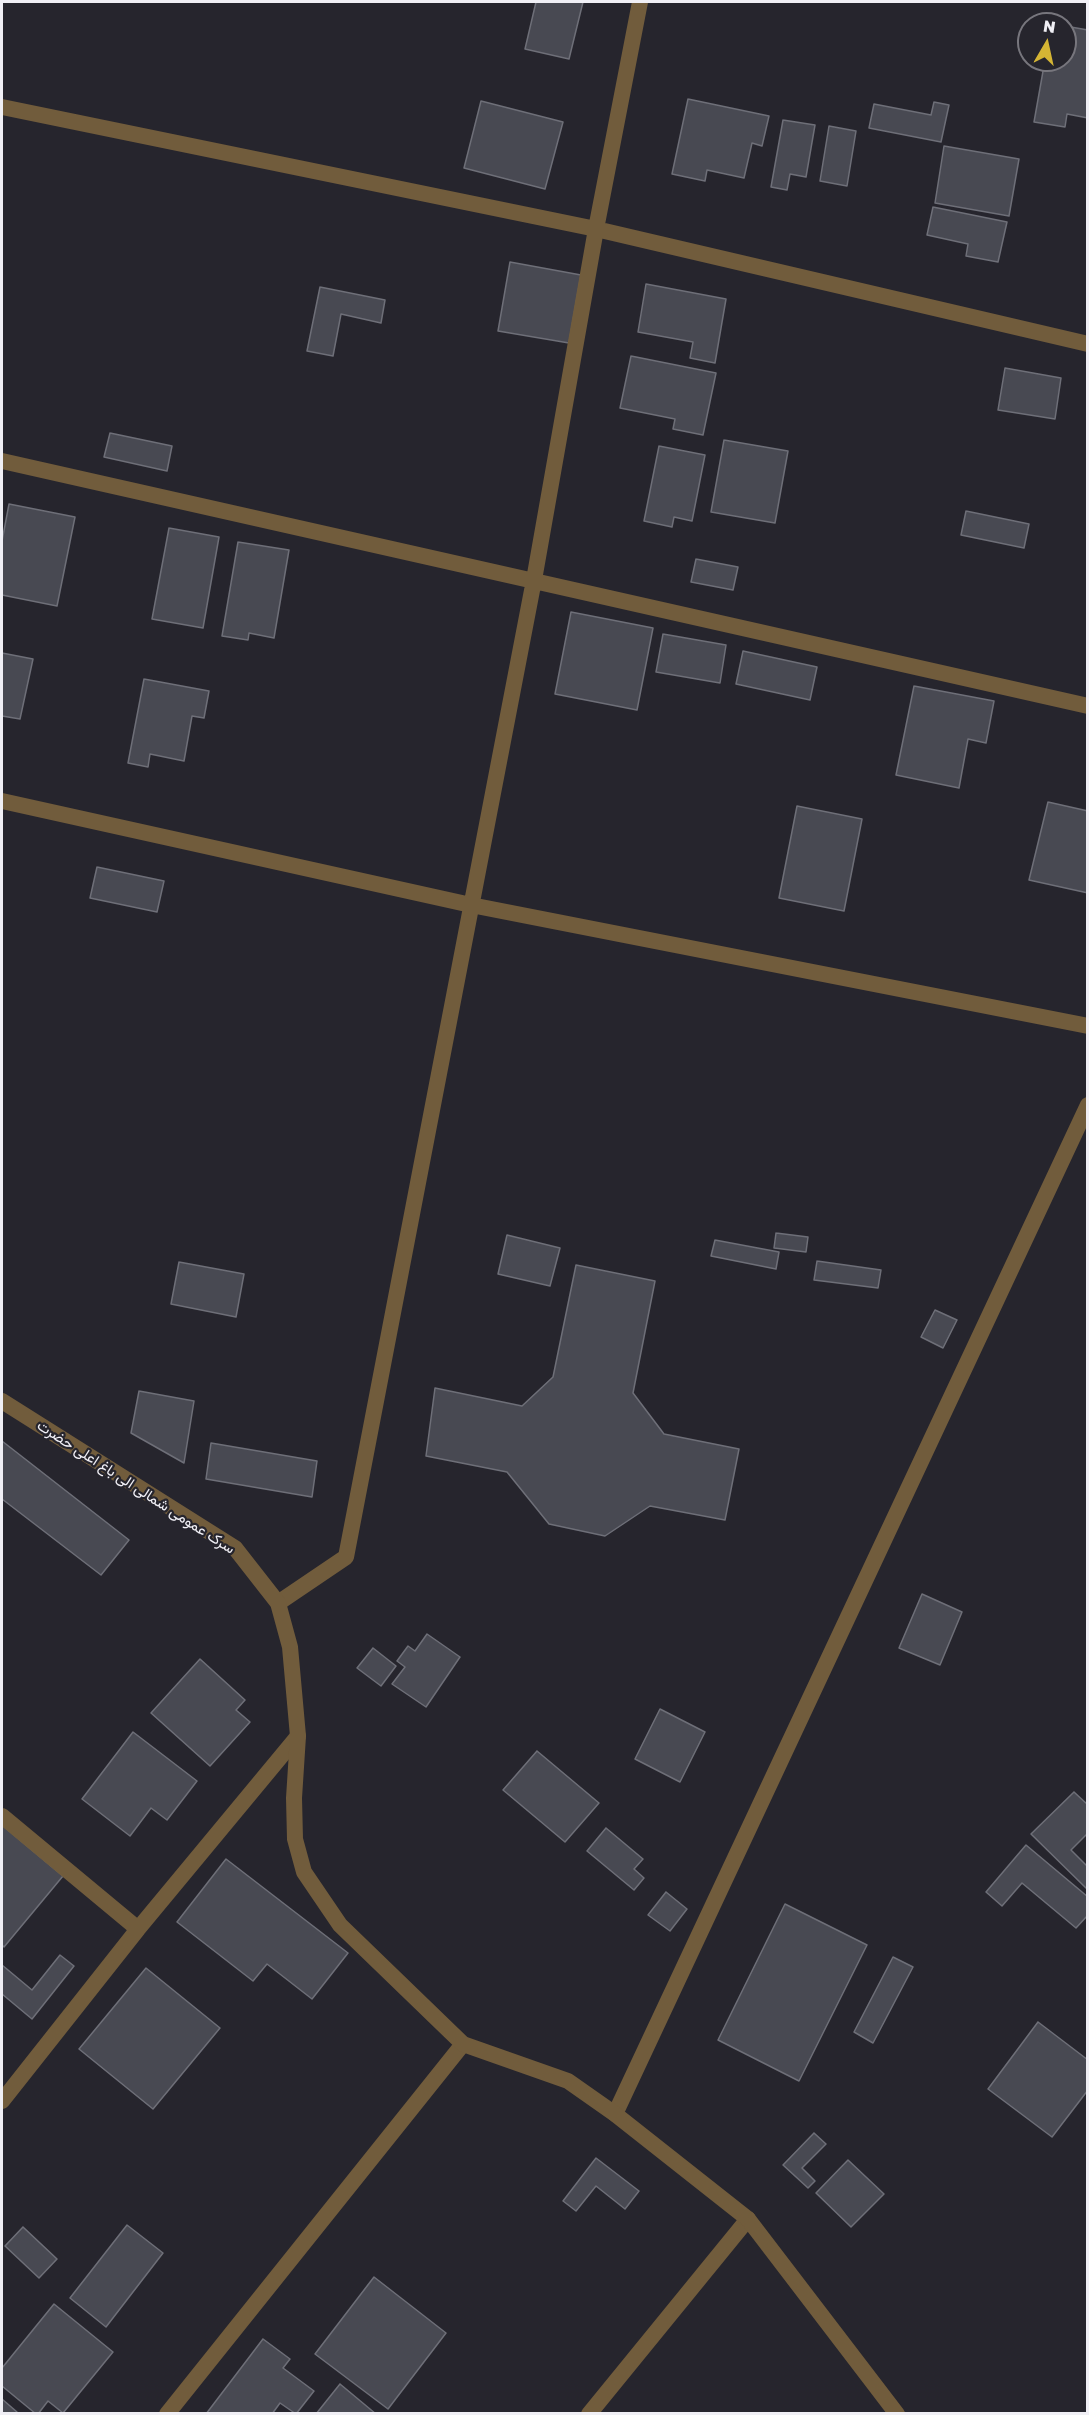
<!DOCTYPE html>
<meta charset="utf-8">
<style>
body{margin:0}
#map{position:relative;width:1089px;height:2415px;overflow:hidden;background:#26252d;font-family:"Golos Text",sans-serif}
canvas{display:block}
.frame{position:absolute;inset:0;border:3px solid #f0eff5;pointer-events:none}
.north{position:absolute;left:1017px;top:12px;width:60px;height:60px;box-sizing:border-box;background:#26252d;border:2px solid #77767d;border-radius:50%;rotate:9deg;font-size:16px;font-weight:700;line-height:24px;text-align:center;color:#f0eff5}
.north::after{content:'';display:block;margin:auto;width:21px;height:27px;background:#d5b534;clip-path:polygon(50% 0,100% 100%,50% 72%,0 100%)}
</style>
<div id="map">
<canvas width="1089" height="2415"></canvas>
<div class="frame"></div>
<div class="north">N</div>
</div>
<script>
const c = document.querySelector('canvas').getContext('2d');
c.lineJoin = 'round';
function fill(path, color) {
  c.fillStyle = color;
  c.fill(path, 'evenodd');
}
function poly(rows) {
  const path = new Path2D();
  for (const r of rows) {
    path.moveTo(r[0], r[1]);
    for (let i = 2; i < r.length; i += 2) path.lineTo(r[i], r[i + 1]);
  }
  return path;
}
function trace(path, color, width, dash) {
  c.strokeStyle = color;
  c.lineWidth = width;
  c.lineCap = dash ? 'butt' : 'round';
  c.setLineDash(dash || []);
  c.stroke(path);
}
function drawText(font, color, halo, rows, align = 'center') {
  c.font = font + ' "Golos Text",Vazirmatn,sans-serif';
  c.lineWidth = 4.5;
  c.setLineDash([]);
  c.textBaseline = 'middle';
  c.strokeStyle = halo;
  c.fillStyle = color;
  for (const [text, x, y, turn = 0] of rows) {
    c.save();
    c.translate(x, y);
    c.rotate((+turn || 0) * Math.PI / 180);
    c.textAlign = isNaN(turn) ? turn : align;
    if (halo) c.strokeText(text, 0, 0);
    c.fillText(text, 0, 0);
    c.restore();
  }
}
const building = poly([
 [536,2,583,2,569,59,525,49,536,2],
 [1065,26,1088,30,1088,118,1067,114,1065,127,1034,122,1045,60,1065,60,1065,26],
 [688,99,769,116,762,146,752,143,744,178,707,170,705,181,672,174,688,99],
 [481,101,563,122,545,189,464,168,481,101],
 [934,102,949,105,941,142,869,128,874,104,931,115,934,102],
 [783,120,815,125,806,177,790,174,787,190,771,187,783,120],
 [829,126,856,131,847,186,820,181,829,126],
 [944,146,1019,159,1009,216,935,203,944,146],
 [933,207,1007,222,998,262,966,256,968,244,927,235,933,207],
 [510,262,581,275,569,343,498,331,510,262],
 [646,284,726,299,715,363,690,358,693,342,638,332,646,284],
 [320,287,385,300,381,323,341,314,333,356,307,351,320,287],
 [631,356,716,373,703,435,673,429,675,419,620,408,631,356],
 [1005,368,1061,378,1055,419,998,410,1005,368],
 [110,433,172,446,167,471,104,457,110,433],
 [724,440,788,451,775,523,711,512,724,440],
 [659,446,705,455,692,521,674,517,672,527,644,521,659,446],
 [9,504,75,517,57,606,2,595,2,541,9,504],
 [966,511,1029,524,1024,548,961,535,966,511],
 [169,528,219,537,203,628,152,619,169,528],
 [238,542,289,550,274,638,249,633,248,640,222,636,238,542],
 [696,559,738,567,733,590,691,582,696,559],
 [571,612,653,628,637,710,555,694,571,612],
 [663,634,726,645,720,683,656,672,663,634],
 [743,651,817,667,810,700,736,684,743,651],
 [2,653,33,659,20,719,2,716,2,653],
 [144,679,209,691,204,718,192,716,184,761,150,754,148,767,128,763,144,679],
 [914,686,994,701,986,743,968,739,959,788,896,775,914,686],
 [1048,802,1088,811,1088,893,1029,880,1048,802],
 [797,806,862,819,844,911,779,898,797,806],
 [97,867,164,881,157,912,90,898,97,867],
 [776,1233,808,1237,806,1252,774,1248,776,1233],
 [507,1235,560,1248,550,1286,498,1274,507,1235],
 [715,1240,779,1252,776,1269,711,1256,715,1240],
 [817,1261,881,1270,878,1288,814,1280,817,1261],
 [179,1262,244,1274,236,1317,171,1304,179,1262],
 [576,1265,655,1281,633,1393,664,1434,739,1449,725,1520,650,1506,605,1536,549,1524,507,1472,426,1456,435,1388,522,1406,553,1377,576,1265],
 [935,1310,957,1320,943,1348,921,1337,935,1310],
 [139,1391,194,1401,184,1463,131,1433,139,1391],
 [2,1441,129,1540,101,1575,2,1499,2,1441],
 [211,1443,317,1461,312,1497,206,1479,211,1443],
 [922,1594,962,1612,940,1665,899,1648,922,1594],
 [427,1634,460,1657,426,1707,392,1684,405,1667,397,1661,408,1646,415,1651,427,1634],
 [373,1648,396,1666,381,1686,357,1668,373,1648],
 [200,1659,245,1700,236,1710,250,1722,210,1766,151,1713,200,1659],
 [660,1709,705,1732,680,1782,635,1759,660,1709],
 [133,1732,197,1781,167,1820,151,1808,130,1836,82,1799,133,1732],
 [537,1751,599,1803,565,1842,503,1790,537,1751],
 [1074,1792,1088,1805,1088,1833,1071,1850,1088,1867,1088,1890,1031,1834,1074,1792],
 [2,1825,63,1876,4,1947,2,1945,2,1825],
 [606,1828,643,1859,634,1869,644,1878,634,1890,587,1851,606,1828],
 [1026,1845,1088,1897,1088,1915,1076,1928,1022,1883,1002,1906,986,1892,1026,1845],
 [226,1859,348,1953,312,1999,267,1964,253,1981,177,1922,226,1859],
 [666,1892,687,1909,670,1931,648,1915,666,1892],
 [785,1904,867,1945,799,2081,718,2040,785,1904],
 [60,1955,74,1966,32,2019,2,1994,2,1965,32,1990,60,1955],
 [893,1957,913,1967,873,2043,854,2032,893,1957],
 [146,1968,220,2028,153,2109,79,2049,146,1968],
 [1038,2022,1088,2060,1088,2090,1052,2137,988,2089,1038,2022],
 [814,2133,826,2144,802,2168,815,2181,808,2188,783,2165,814,2133],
 [596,2158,639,2191,625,2209,596,2186,576,2211,563,2201,596,2158],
 [848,2160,884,2194,851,2227,816,2193,848,2160],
 [127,2225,163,2253,106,2327,70,2298,127,2225],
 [23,2227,57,2259,39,2278,5,2246,23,2227],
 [374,2277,446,2333,388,2409,315,2354,374,2277],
 [54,2304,113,2352,63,2413,48,2401,38,2414,36,2414,2,2386,2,2368,54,2304],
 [263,2339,290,2359,283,2368,314,2391,296,2414,280,2403,272,2414,206,2414,263,2339],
 [340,2384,376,2414,316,2414,340,2384],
 [2,2399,17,2412,16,2414,2,2414,2,2399]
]);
fill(building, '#484952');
trace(building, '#6e6f78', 1.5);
trace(poly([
 [2,107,596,229,1088,344],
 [2,461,1088,706],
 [2,801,471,905,1088,1026],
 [278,1603,346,1557,534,580,596,229,640,2],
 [2,1816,138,1929],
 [2,2101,138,1929,298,1736],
 [615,2114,1088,1105],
 [167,2414,463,2044],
 [589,2414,748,2219]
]), '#715c3c', 16);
trace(poly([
 [2,1401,235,1548,278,1603,290,1647,298,1736,294,1798,295,1839,304,1872,340,1925,463,2044,568,2081,615,2114,748,2219,897,2414]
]), '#715c3c', 16);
drawText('15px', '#f0eff5', '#26252d', [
 ["سرک عمومی شمالی الی باغ اعلی حضرت",136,1487,33]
]);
</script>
